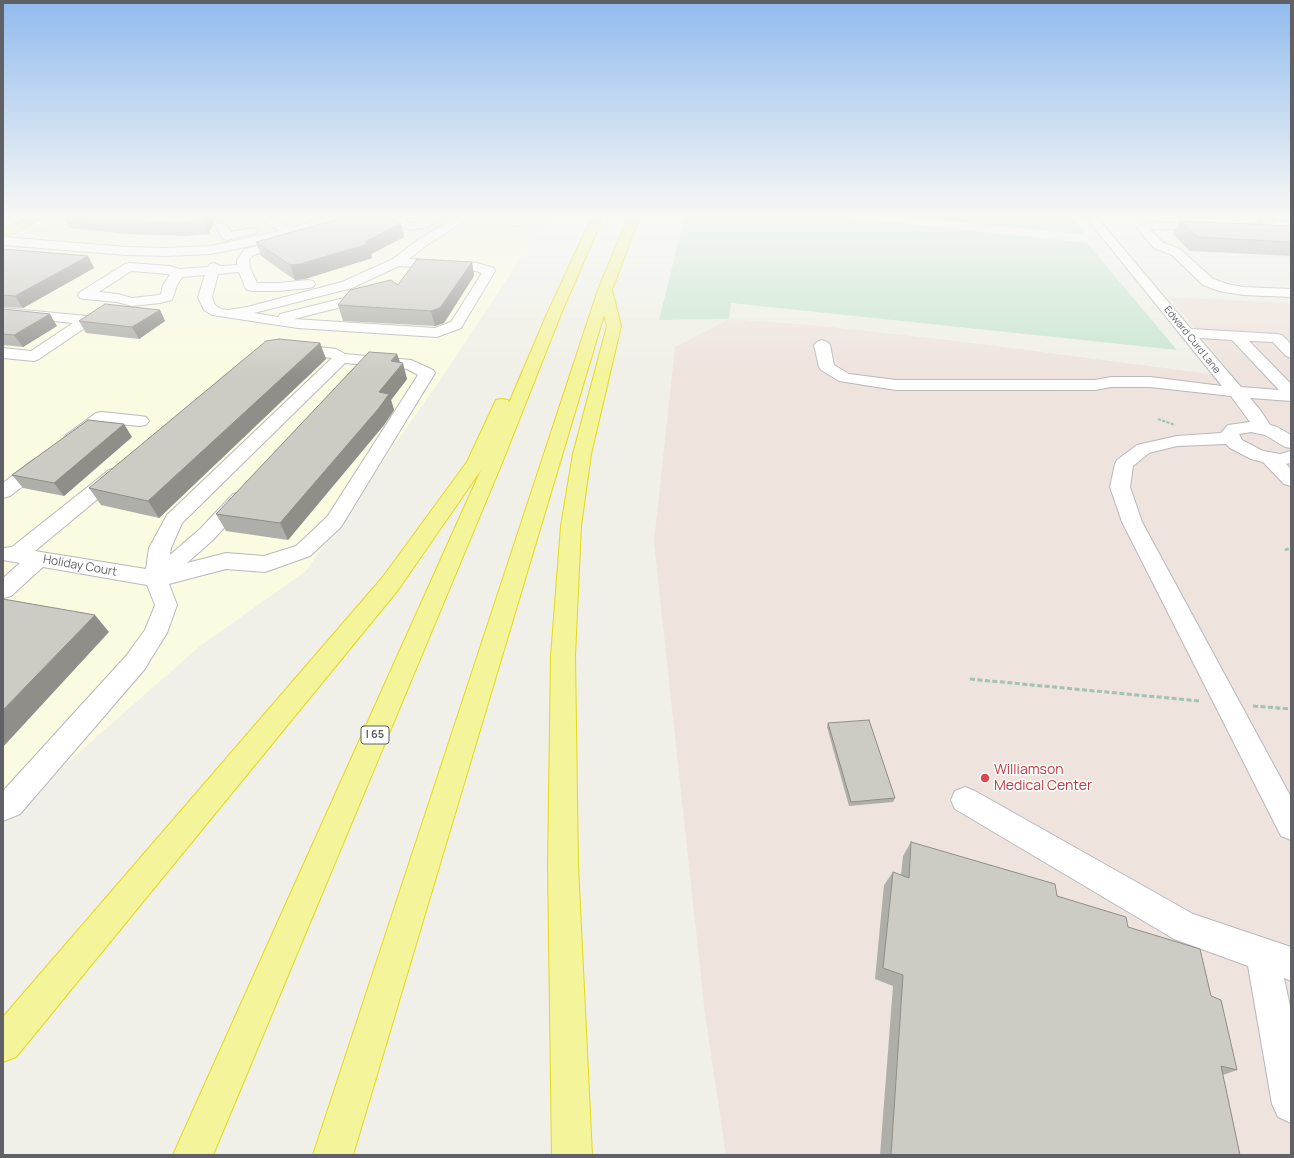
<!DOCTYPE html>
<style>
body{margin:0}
#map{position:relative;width:1294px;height:1158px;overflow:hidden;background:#f0f0e8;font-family:Manrope,sans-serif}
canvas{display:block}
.frame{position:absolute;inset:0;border:4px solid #5f6167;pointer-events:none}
</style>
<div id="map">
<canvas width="1294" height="1158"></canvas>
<div class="frame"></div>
</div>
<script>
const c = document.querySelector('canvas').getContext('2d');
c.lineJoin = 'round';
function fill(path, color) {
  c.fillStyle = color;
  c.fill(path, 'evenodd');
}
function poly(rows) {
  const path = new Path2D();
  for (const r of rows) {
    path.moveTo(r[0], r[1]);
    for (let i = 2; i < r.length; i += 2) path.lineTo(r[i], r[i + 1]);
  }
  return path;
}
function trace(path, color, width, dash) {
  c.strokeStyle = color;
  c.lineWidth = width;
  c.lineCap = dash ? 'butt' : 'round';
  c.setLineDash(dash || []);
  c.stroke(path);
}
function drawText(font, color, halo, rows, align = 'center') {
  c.font = font + ' Manrope,sans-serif';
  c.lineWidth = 3;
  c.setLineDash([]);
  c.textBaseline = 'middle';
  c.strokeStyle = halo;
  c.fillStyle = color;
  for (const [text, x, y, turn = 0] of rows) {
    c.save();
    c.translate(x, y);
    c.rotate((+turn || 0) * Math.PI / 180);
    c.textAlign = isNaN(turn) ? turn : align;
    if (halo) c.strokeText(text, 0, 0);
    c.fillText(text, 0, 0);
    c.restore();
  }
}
fill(poly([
 [166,215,549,215,447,370,306,571,200,646,3,819,3,244,52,219,133,223]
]), '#fbfbe2');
fill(poly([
 [1169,297,1291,303,1291,1155,726,1155,705,1014,654,542,675,347,729,319,813,325,965,342,1234,377]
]), '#eee3dd');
fill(poly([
 [685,215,825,215,1087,243,1177,350,731,303,729,319,659,320],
 [891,215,1070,215,1087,235]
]), '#c7e5cf');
const minor = poly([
 [252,215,266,215,291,228,331,215,349,215,348,217,274,241,211,254,166,256,126,255,3,245,3,237,126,247,166,248,211,246,280,231,252,215],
 [378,215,393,215,411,223,420,222,433,215,447,216,445,218,427,227,410,230,379,217,378,215],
 [460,215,474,215,427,245,409,259,477,263,494,268,495,271,461,328,437,337,298,328,212,315,204,310,198,297,205,275,182,277,177,285,172,300,160,303,132,306,117,302,85,299,80,298,78,295,80,292,125,264,129,263,170,266,179,269,208,267,210,264,214,263,220,266,237,265,237,260,245,249,287,238,291,239,293,242,291,245,253,255,249,260,250,268,257,283,278,283,308,280,313,281,315,284,313,287,308,288,278,291,252,291,247,290,245,287,239,272,218,274,212,297,215,305,221,309,228,310,247,307,342,282,393,259,419,239,460,215],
 [399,266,476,271,482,273,451,322,435,328,294,319,373,299,375,296,373,293,368,292,280,314,278,317,254,313,352,288,399,266],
 [131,271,168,274,170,275,163,285,161,294,159,295,132,298,118,294,99,292,131,271],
 [508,215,521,215,523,218,523,223,521,225,517,226,513,225,511,219,508,215],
 [1084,215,1095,215,1191,329,1277,334,1282,335,1291,344,1291,358,1286,356,1273,342,1249,341,1291,384,1291,401,1250,398,1261,411,1270,425,1277,427,1291,435,1291,448,1285,447,1265,435,1251,432,1239,434,1242,440,1263,451,1280,454,1291,451,1291,463,1286,464,1291,469,1291,486,1284,484,1263,462,1251,459,1230,448,1226,444,1177,446,1149,453,1133,466,1130,487,1142,522,1291,797,1291,840,1281,836,1122,522,1110,487,1115,464,1117,460,1137,445,1177,436,1221,433,1228,425,1250,422,1231,396,1150,387,1111,387,1095,390,896,390,839,381,821,370,819,367,814,345,817,342,822,340,827,342,830,345,834,365,849,374,896,380,1095,380,1111,377,1150,377,1222,386,1084,215],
 [1199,338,1232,340,1279,390,1241,387,1199,338],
 [1256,215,1291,215,1291,221,1270,218,1277,227,1275,229,1240,229,1238,227,1240,225,1262,224,1256,215],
 [221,222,225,223,231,232,252,228,256,229,258,231,256,233,252,234,227,240,223,239,215,225,217,223,221,222],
 [1150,222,1211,224,1213,226,1211,228,1207,229,1150,229,1162,242,1180,249,1213,279,1227,284,1243,287,1291,289,1291,297,1243,295,1219,291,1203,285,1172,255,1154,248,1137,228,1139,226,1150,222],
 [3,308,87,316,92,317,94,320,92,323,39,359,34,361,3,358,3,348,31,351,73,323,3,316,3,308],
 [294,344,336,349,345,354,411,360,433,370,435,373,341,527,310,556,265,572,226,569,169,584,177,605,167,633,144,670,20,814,3,821,3,791,126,656,145,630,155,605,147,585,43,567,11,596,3,598,3,578,20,563,3,560,3,548,12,547,109,470,116,468,123,470,125,474,123,478,35,551,146,569,149,548,167,515,332,358,289,352,286,349,289,346,294,344],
 [345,363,407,369,418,375,327,517,296,546,264,556,226,553,187,563,214,539,247,502,250,498,247,494,240,492,233,494,200,529,170,555,171,548,182,523,345,363],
 [102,412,140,416,146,417,149,421,146,425,140,426,106,423,78,443,72,444,66,443,63,439,66,435,96,413,102,412],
 [40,458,47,460,49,464,47,468,10,496,3,498,3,483,33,460,40,458],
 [965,787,975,791,1193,914,1291,947,1291,981,1284,978,1291,1011,1291,1123,1278,1117,1272,1104,1248,966,1174,939,955,809,951,800,955,791,965,787]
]);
const major = poly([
 [33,215,48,215,3,239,3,230,33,215]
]);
const highway = poly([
 [593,215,604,215,561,314,502,463,213,1155,173,1155,481,470,398,590,16,1057,3,1062,3,1017,382,578,467,462,496,400,502,399,508,400,509,403,547,314,593,215],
 [629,215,640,215,612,290,621,326,591,454,581,526,575,656,578,865,592,1155,552,1155,548,865,551,656,561,526,573,454,607,326,604,315,353,1155,313,1155,598,290,629,215]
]);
trace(minor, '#b8b8bd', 2);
trace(major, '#e6e36b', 2);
trace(highway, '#e4d915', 2);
trace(poly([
 [1158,419,1175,425]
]), '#a0c3b3', 2, [3, 1.5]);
trace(poly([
 [1285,550,1291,548]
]), '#a0c3b3', 2.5, [4, 2]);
trace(poly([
 [970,679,1200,701],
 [1253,706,1291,709]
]), '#a0c3b3', 3, [5, 2.5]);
fill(minor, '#fff');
fill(major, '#f2f8b5');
fill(highway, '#f4f49b');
fill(poly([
 [62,215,218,215,208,234,185,236,128,234,69,228,61,216],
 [1180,221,1291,226,1291,256,1190,251,1173,234],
 [401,223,404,237,371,254,372,258,305,279,295,280,261,256,256,242],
 [3,249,88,256,94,268,23,308,3,307],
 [472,262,474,276,444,323,435,326,343,321,338,305,398,285],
 [3,309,57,326,23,347,3,345],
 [160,310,165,321,139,339,86,333,79,321],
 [320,343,326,359,159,518,101,505,89,488],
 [397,354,400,362,407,379,391,400,394,410,384,425,288,540,226,531,216,514],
 [132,437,64,496,23,488,12,475],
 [828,723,895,798,893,802,849,806,827,727],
 [911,842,1057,896,1128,927,1211,996,1237,1070,1223,1075,1240,1155,880,1155,893,986,875,979,884,885,893,872,901,875,903,856]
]), '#afafa9');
fill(poly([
 [206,215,218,215,208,234,203,221],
 [401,223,404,237,371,254,372,258,305,279,295,280,290,265,365,242],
 [88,256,94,268,23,308,15,296],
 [472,262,474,276,444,323,435,326,431,311],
 [160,310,165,321,139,339,132,327],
 [50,314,57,326,23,347,14,335],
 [320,343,326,359,159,518,148,501],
 [397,354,401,366,403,363,407,379,391,400,394,410,384,425,288,540,280,523,379,392,391,361],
 [124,424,132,437,64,496,54,483],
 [95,615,109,632,3,747,3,710]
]), '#8f8e89');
const building = poly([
 [62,215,206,215,203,221,179,223,122,221,61,216,62,215],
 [353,215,386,215,401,223,365,242,368,244,300,264,290,265,256,242,353,215],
 [1180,221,1291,226,1291,242,1197,237,1180,221],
 [3,249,88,256,15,296,3,295,3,249],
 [417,259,472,262,440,308,431,311,338,305,350,290,391,280,398,285,417,259],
 [105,304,160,310,132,327,79,321,105,304],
 [3,309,50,314,14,335,3,334,3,309],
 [279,339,320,343,148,501,89,488,266,341,279,339],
 [369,352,397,354,391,361,403,363,379,392,389,394,379,408,280,523,216,514,369,352],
 [88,420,124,424,54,483,12,475,88,420],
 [3,599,95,615,3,710,3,599],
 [869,720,895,798,851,802,828,723,869,720],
 [911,842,1055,884,1057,896,1126,917,1128,927,1200,949,1211,996,1221,1000,1237,1070,1221,1066,1240,1155,891,1155,903,975,883,968,893,872,909,878,911,842]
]);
fill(building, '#cccbc4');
trace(building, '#8f8e89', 1);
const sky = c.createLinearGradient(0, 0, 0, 378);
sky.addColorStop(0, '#91bbee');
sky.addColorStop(0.57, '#f8f8f5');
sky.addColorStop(1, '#f8f8f500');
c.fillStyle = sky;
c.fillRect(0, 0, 1294, 378);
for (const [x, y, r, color] of [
 [985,778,5,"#e0444e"]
]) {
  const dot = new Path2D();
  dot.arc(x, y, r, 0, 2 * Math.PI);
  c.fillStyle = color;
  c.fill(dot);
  trace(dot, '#fff', 1.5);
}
drawText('10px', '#5f6167', '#fff', [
 ["Edward Curd Lane",1192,340,51]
]);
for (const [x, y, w] of [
 [375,735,28]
]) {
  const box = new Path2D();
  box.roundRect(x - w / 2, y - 9, w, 18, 3);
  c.fillStyle = '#fff';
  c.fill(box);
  trace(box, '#5f6167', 1);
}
drawText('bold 11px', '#5f6167', null, [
 ["I 65",375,735]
]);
drawText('12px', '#5f6167', '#fff', [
 ["Holiday Court",80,566,10]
]);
drawText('14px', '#be3a42', '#fff', [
 ["Williamson",994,770],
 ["Medical Center",994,786]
], 'left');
</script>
